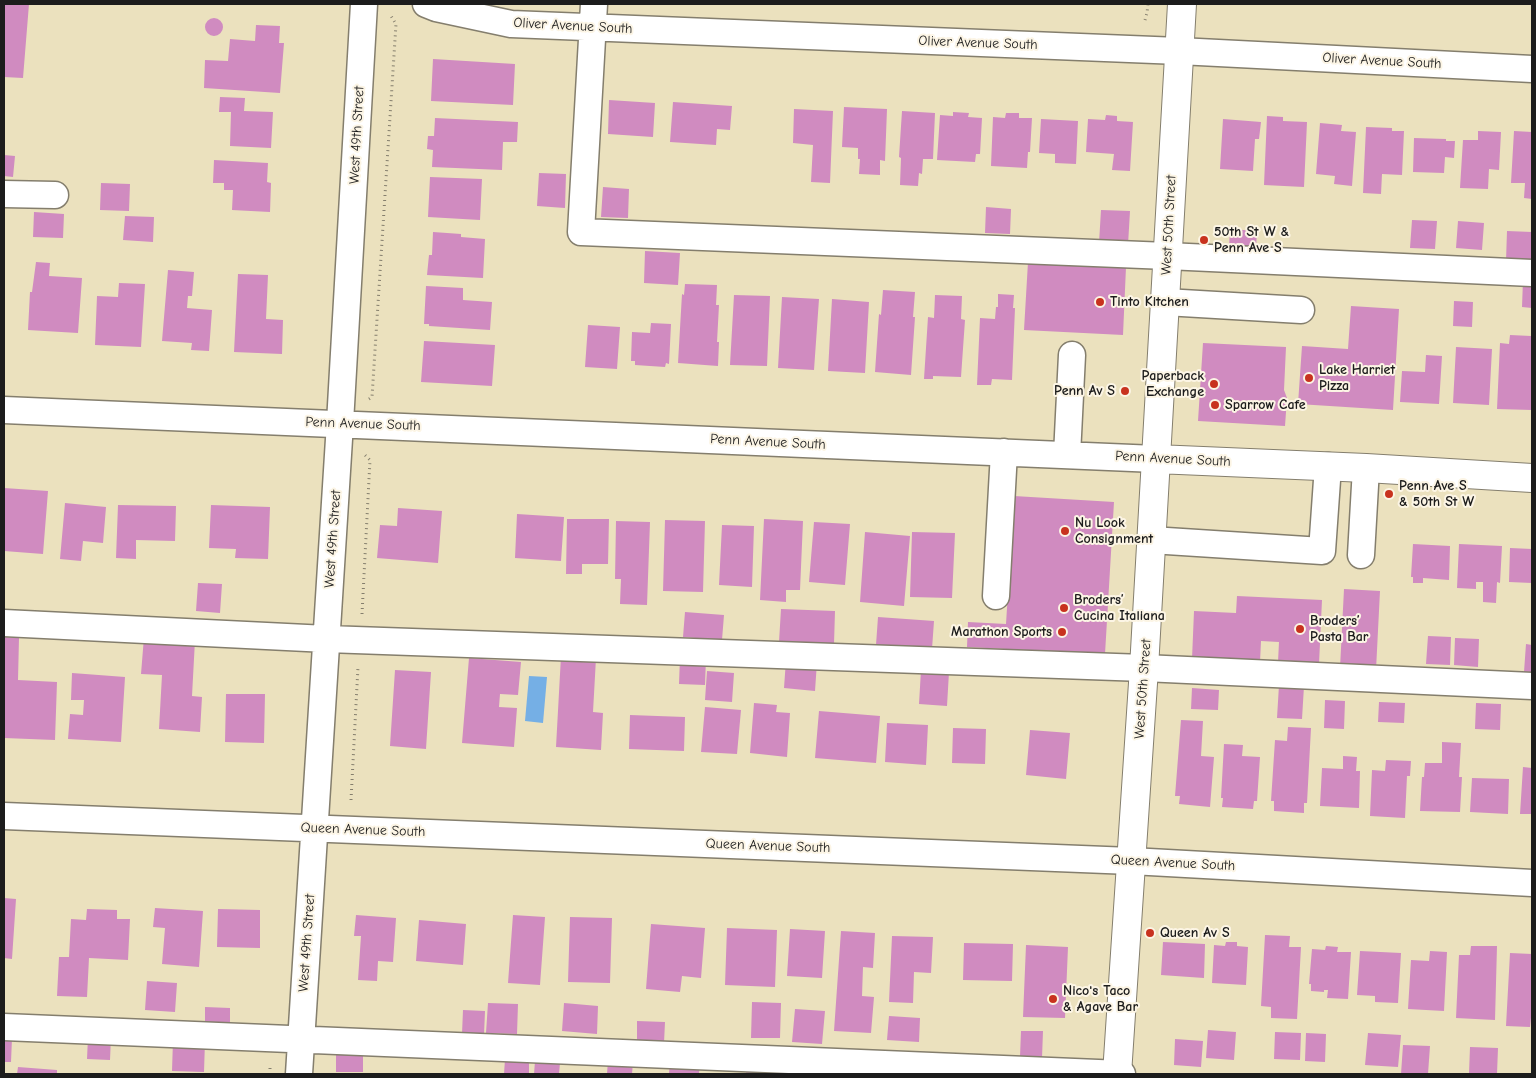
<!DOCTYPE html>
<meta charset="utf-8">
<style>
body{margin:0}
#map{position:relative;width:1536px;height:1078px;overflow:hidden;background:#ebe1be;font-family:"Comic Neue",sans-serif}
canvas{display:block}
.frame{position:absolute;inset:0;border:5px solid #1c1c1c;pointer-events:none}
</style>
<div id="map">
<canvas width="1536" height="1078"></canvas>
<div class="frame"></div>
</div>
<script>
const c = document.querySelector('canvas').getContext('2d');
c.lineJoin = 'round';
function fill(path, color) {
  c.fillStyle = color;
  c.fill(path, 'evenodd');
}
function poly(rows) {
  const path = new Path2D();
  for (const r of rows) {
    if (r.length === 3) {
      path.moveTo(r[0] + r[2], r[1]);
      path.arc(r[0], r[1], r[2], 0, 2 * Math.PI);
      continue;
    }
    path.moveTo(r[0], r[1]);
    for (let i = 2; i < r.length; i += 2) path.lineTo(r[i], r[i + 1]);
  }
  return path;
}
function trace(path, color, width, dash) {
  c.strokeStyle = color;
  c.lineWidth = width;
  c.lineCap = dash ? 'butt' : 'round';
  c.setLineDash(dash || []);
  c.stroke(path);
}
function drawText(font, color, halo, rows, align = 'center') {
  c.font = font + ' "Comic Neue",sans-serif';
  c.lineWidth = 4;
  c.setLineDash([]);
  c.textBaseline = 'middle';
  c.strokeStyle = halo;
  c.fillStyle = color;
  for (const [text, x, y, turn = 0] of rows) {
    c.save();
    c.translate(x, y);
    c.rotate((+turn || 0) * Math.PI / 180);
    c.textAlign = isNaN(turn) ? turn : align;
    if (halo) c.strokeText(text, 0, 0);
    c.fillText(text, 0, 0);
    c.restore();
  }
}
fill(poly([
 [529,676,547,677,543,723,525,721]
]), '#75afe5');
fill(poly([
 [4,4,29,4,23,78,4,77],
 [214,27,9],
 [256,25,280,26,279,43,284,43,280,93,204,88,205,60,228,61,230,39,255,41],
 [433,59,515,64,513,105,431,101],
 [220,97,245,98,244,111,273,112,271,148,230,146,231,112,219,112],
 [609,100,655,103,653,137,608,134],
 [673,102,732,106,730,130,717,129,716,145,670,142],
 [844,107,887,109,885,161,880,160,880,175,859,174,860,159,858,159,858,148,842,147],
 [794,109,833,111,830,183,811,182,813,145,793,143],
 [902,111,935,113,933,159,923,159,922,174,919,173,918,186,900,185,901,158,899,157],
 [953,112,969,113,968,117,982,118,980,154,976,154,975,162,937,160,940,115,953,116],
 [1006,113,1019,113,1019,118,1032,118,1030,152,1028,152,1027,168,991,166,993,117,1005,118],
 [1106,115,1117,116,1117,121,1133,122,1130,171,1112,170,1114,154,1086,152,1088,119,1105,120],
 [1267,116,1283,117,1283,121,1307,122,1304,187,1264,185],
 [435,118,518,122,517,142,503,142,502,170,432,167,433,150,427,149,428,136,434,136],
 [1041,119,1078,121,1076,164,1055,163,1055,154,1039,153],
 [1223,119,1261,122,1259,139,1255,139,1253,171,1220,169],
 [1320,123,1342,125,1341,131,1356,132,1352,186,1334,184,1335,176,1316,174],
 [1366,127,1392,128,1392,131,1404,131,1402,175,1382,174,1381,194,1363,193],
 [1478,131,1501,132,1499,170,1489,169,1488,189,1460,188,1463,140,1478,140],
 [1514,131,1532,132,1532,199,1524,198,1525,183,1511,183],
 [1414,138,1446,139,1446,141,1455,141,1454,158,1445,157,1444,173,1413,172],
 [4,155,15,156,13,177,4,176],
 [214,160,268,163,267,182,271,183,270,212,232,210,233,190,224,190,224,183,213,183],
 [539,173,566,174,565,208,537,206],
 [430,177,482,179,480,220,428,217],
 [101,183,130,184,129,211,100,210],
 [603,187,629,189,628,218,601,217],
 [986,207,1011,209,1010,234,985,233],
 [1101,210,1130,211,1128,245,1099,243],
 [34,212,64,214,63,238,33,237],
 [125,216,154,217,153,242,123,240],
 [1412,220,1437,221,1435,249,1410,248],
 [1458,221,1484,223,1482,250,1456,248],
 [1230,229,1257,231,1256,249,1229,247],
 [1507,231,1532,232,1531,262,1506,261],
 [433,232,461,234,461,237,485,239,483,278,427,275,429,255,432,255],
 [645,251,680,253,678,285,644,283],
 [36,262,50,263,49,276,82,278,78,333,28,330,30,292,32,292],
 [1028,262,1126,267,1123,335,1024,330],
 [168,270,194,272,192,296,188,296,187,308,212,310,209,351,191,350,192,343,162,341],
 [238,274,268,275,266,319,283,320,282,354,234,352],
 [1523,280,1532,280,1532,308,1522,307],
 [119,283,145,284,141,347,95,345,97,296,118,297],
 [685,284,717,285,716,305,719,305,717,342,719,342,718,366,678,363,682,294,684,295],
 [426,286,463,288,463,300,492,302,490,330,429,326,429,324,424,324],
 [883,290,915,292,913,317,915,317,911,375,875,372,879,314,881,315],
 [998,294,1014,295,1013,308,1015,308,1012,380,992,379,991,385,977,385,980,318,995,319,996,307,998,307],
 [734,295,770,296,767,366,730,365],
 [935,295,962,296,961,319,965,320,961,377,933,376,933,379,924,379,928,317,934,318],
 [782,297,819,299,814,370,778,368],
 [832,299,869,302,865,373,828,371],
 [1454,301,1473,302,1472,327,1453,326],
 [1351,306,1399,309,1393,410,1298,404,1302,346,1348,349],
 [651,323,671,324,669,364,666,363,665,367,635,365,635,361,631,361,632,332,650,333],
 [588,325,620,327,617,369,585,367],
 [1510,335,1531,336,1532,410,1497,409,1500,343,1509,344],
 [424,341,495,345,492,386,421,382],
 [1203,343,1286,347,1284,390,1287,398,1285,426,1198,421],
 [1456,347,1492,349,1489,405,1453,403],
 [1426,355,1442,356,1439,404,1400,402,1402,371,1425,372],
 [4,488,48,491,43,554,4,551],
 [1014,496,1114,502,1105,654,967,647,968,622,1006,624],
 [65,503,106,507,103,543,83,541,81,561,60,559],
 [118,505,176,506,175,541,136,540,136,559,116,558],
 [211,505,270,507,268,559,235,558,236,549,209,548],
 [398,508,442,511,438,563,377,558,380,525,397,526],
 [517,514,564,517,561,561,515,558],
 [567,519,609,519,608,564,582,564,582,574,566,574],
 [764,519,803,521,800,590,786,590,786,602,760,600],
 [665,520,705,521,703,592,663,591],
 [616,521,650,522,647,605,620,604,621,579,615,579],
 [814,522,850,524,845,585,809,582],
 [722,525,754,526,752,587,719,585],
 [865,532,910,536,904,606,860,602],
 [912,532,955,533,952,598,910,597],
 [1413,544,1450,546,1449,580,1423,578,1423,583,1413,583,1413,577,1411,577],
 [1459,544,1502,546,1500,583,1497,582,1496,603,1483,602,1483,582,1476,582,1476,589,1457,588],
 [1510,548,1532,549,1532,583,1509,582],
 [198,583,222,584,220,613,196,611],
 [1344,589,1380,591,1376,670,1340,668],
 [1237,596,1322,600,1319,664,1278,662,1279,642,1261,641,1260,662,1192,659,1194,611,1236,613],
 [781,609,835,611,834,644,779,642],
 [685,612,724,615,722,640,683,637],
 [878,617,934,621,932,649,876,645],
 [1428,636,1451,637,1450,665,1426,664],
 [4,637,19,638,18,680,57,682,55,740,4,738],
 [144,637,195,640,192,696,202,697,200,732,159,729,162,675,141,674],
 [1455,638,1479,639,1478,667,1454,665],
 [1526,644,1532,645,1532,673,1524,672],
 [561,656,596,658,593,712,603,713,601,750,556,747],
 [680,657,706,658,705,685,679,684],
 [469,658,521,662,518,695,500,694,499,707,517,708,514,747,462,743],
 [786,660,817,662,815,691,784,688],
 [395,670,431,672,426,749,390,746],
 [921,670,949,672,947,706,919,704],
 [707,671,734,673,732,702,705,700],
 [72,673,125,677,121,742,68,739,70,714,83,715,84,700,71,700],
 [1279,685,1304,686,1302,719,1277,718],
 [1192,688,1219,690,1218,710,1191,709],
 [226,694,265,694,264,743,225,742],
 [1325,700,1345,701,1344,729,1324,728],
 [1379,702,1405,703,1404,723,1378,722],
 [754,703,777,705,776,712,790,713,787,757,750,753],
 [1476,703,1501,704,1500,730,1475,729],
 [705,707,741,710,737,754,701,752],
 [819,711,880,716,876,763,815,758],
 [630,715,685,717,684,751,629,749],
 [1181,720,1203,721,1201,756,1214,757,1210,807,1179,804,1180,796,1175,796],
 [887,723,928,725,926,765,885,762],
 [1288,727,1311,728,1307,803,1304,803,1304,813,1274,811,1274,801,1271,801,1275,740,1287,741],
 [953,728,986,729,985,764,952,763],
 [1030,730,1070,733,1066,779,1026,775],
 [1442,742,1461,743,1459,777,1462,777,1460,812,1420,811,1422,777,1424,777,1425,763,1442,763],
 [1224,744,1243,745,1242,756,1260,757,1257,801,1254,801,1253,809,1222,807,1223,798,1221,798],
 [1343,756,1357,757,1356,771,1360,771,1359,808,1320,806,1322,768,1343,769],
 [1386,760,1411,761,1410,776,1407,776,1405,818,1370,816,1372,770,1385,771],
 [1523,767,1532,768,1532,814,1520,814],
 [1472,778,1509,779,1508,814,1470,812],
 [4,898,16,899,12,959,4,958],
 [155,908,203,911,199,967,162,964,165,928,153,927],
 [87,909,117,910,117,919,130,919,128,960,89,958,87,997,57,996,59,957,69,957,71,919,86,920],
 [218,909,260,910,260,948,217,947],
 [356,915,396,918,393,962,378,961,377,981,358,980,361,936,354,936],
 [513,915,545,917,540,985,508,983],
 [570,917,612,918,610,983,568,982],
 [419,920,466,924,463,965,416,961],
 [651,924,705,928,701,978,682,976,680,992,646,989],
 [727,928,777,930,775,987,725,985],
 [790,929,825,931,822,978,787,976],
 [841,931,875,933,873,968,863,967,862,996,874,997,871,1033,834,1031],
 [1265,935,1290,936,1289,947,1301,947,1297,1019,1271,1018,1271,1007,1261,1006],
 [892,936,933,937,931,973,914,972,913,1003,889,1002],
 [1163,942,1205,944,1204,978,1161,975],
 [1226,942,1237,942,1237,946,1248,947,1246,985,1212,983,1214,945,1225,946],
 [964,943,1013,944,1012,981,963,980],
 [1026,945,1068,947,1065,1018,1023,1017],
 [1326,946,1338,947,1337,952,1351,952,1348,999,1327,998,1328,990,1324,990,1324,992,1311,991,1311,984,1309,984,1312,949,1325,950],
 [1471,946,1497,946,1495,1020,1456,1018,1459,955,1470,955],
 [1360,951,1401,953,1398,1003,1375,1002,1375,996,1357,995],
 [1430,951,1447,952,1444,1011,1408,1009,1411,960,1429,961],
 [1510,953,1532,954,1532,1008,1530,1027,1506,1026],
 [147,981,177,983,175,1012,145,1010],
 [752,1002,781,1003,780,1038,751,1038],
 [488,1003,518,1004,517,1034,486,1033],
 [564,1003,598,1006,597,1034,562,1031],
 [205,1007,230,1008,230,1024,205,1024],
 [795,1009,825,1011,822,1044,792,1042],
 [463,1010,485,1011,484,1035,462,1034],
 [889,1016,920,1018,919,1042,887,1040],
 [637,1021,665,1022,664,1043,637,1043],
 [1208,1030,1236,1032,1234,1060,1206,1058],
 [1021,1031,1043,1031,1042,1058,1020,1057],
 [1275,1032,1301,1033,1300,1060,1274,1059],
 [1306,1033,1326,1034,1325,1062,1305,1061],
 [1368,1033,1401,1035,1398,1067,1365,1065],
 [88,1037,111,1037,110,1060,87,1059],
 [4,1038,12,1038,11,1062,4,1062],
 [1175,1039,1203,1041,1201,1067,1174,1065],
 [173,1040,205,1041,204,1072,172,1071],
 [1403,1045,1430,1046,1428,1074,1401,1074],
 [336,1047,363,1047,363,1072,336,1072],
 [1470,1047,1498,1048,1497,1074,1469,1074],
 [505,1059,529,1060,529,1074,504,1074],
 [608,1060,633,1062,632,1074,607,1074],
 [670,1060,700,1060,699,1074,669,1074],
 [535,1061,560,1063,559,1074,534,1074],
 [747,1065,809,1069,809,1074,746,1074],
 [18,1067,57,1070,57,1074,17,1074]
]), '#d08bc0');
const minor = poly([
 [426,4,436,8,511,24,1179,51,1532,69],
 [594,4,581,232,1167,256,1532,273],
 [4,194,55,195],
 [1165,302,1301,310],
 [4,410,1156,459],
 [1067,455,1072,355],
 [1151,540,1322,551,1328,466],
 [1361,555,1366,468],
 [996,596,1004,452],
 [4,623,327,639,1144,668,1532,686],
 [4,816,1131,861,1532,883],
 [4,1027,1122,1074],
 [299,1074,340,423,364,4]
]);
const major = poly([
 [1156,459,1366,468,1532,478],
 [1117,1074,1144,668,1182,4]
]);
trace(minor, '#847e6d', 29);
trace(major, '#847e6d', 30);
trace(poly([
 [1145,20,1147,13,1148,4],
 [369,399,372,397,396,24,391,16],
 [362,614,370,460,365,455],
 [351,800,358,667],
 [270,1074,270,1065]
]), '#847e6d', 3, [1, 4]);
trace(minor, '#fff', 26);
trace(major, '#fff', 28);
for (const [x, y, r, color] of [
 [1204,240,5,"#c8321e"],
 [1100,302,5,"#c8321e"],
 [1309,378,5,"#c8321e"],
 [1214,384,5,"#c8321e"],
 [1125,391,5,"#c8321e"],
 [1215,405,5,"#c8321e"],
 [1389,494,5,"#c8321e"],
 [1065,531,5,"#c8321e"],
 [1064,608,5,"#c8321e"],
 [1300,629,5,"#c8321e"],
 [1062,632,5,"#c8321e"],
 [1150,933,5,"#c8321e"],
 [1053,999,5,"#c8321e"]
]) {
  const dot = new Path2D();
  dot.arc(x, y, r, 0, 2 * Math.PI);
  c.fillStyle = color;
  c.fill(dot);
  trace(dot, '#fcf5e5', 2);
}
drawText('14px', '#1c1c1c', '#fcf5e5', [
 ["Oliver Avenue South",573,26,3],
 ["Oliver Avenue South",978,43,2],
 ["Oliver Avenue South",1382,61,3],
 ["West 49th Street",357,135,-87],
 ["West 50th Street",1169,225,-87],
 ["Penn Avenue South",363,424,2],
 ["Penn Avenue South",768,442,3],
 ["Penn Avenue South",1173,459,3],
 ["West 49th Street",333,539,-86],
 ["West 50th Street",1143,689,-86],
 ["Queen Avenue South",363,830,2],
 ["Queen Avenue South",768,846,2],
 ["Queen Avenue South",1173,863,3],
 ["West 49th Street",307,943,-86]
]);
drawText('bold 14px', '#1c1c1c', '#fcf5e5', [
 ["50th St W &",1214,232],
 ["Penn Ave S",1214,248],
 ["Tinto Kitchen",1110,302],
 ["Lake Harriet",1319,370],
 ["Pizza",1319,386],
 ["Paperback",1204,376,"right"],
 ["Exchange",1204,392,"right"],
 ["Penn Av S",1115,391,"right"],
 ["Sparrow Cafe",1225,405],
 ["Penn Ave S",1399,486],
 ["& 50th St W",1399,502],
 ["Nu Look",1075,523],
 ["Consignment",1075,539],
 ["Broders’",1074,600],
 ["Cucina Italiana",1074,616],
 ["Broders’",1310,621],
 ["Pasta Bar",1310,637],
 ["Marathon Sports",1052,632,"right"],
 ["Queen Av S",1160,933],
 ["Nico's Taco",1063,991],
 ["& Agave Bar",1063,1007]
], 'left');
</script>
